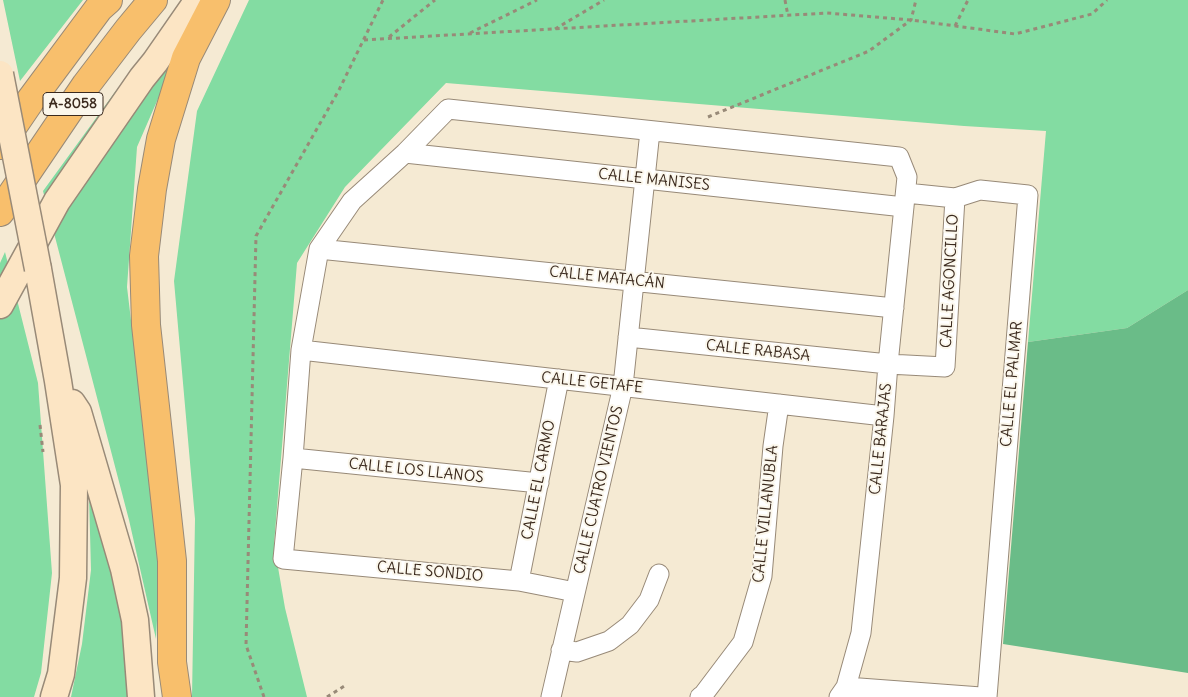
<!DOCTYPE html>
<meta charset="utf-8">
<style>
body{margin:0}
canvas{display:block;background:#f5ead3}
</style>
<canvas width="1188" height="697"></canvas>
<script>
const c = document.querySelector('canvas').getContext('2d');
c.lineJoin = 'round';
function fill(path, color) {
  c.fillStyle = color;
  c.fill(path, 'evenodd');
}
function poly(rows) {
  const path = new Path2D();
  for (const r of rows) {
    path.moveTo(r[0], r[1]);
    for (let i = 2; i < r.length; i += 2) path.lineTo(r[i], r[i + 1]);
  }
  return path;
}
function trace(path, color, width, dash) {
  c.strokeStyle = color;
  c.lineWidth = width;
  c.lineCap = dash ? 'butt' : 'round';
  c.setLineDash(dash || []);
  c.stroke(path);
}
function drawText(font, color, halo, rows, align = 'center') {
  c.font = font + ' Delius,sans-serif';
  c.lineWidth = 4;
  c.setLineDash([]);
  c.textBaseline = 'middle';
  c.strokeStyle = halo;
  c.fillStyle = color;
  for (const [text, x, y, turn = 0] of rows) {
    c.save();
    c.translate(x, y);
    c.rotate((+turn || 0) * Math.PI / 180);
    c.textAlign = isNaN(turn) ? turn : align;
    if (halo) c.strokeText(text, 0, 0);
    c.fillText(text, 0, 0);
    c.restore();
  }
}
fill(poly([
 [3,0,83,0,20,81],
 [192,0,201,0,137,147,127,287,160,563,156,639,129,520,43,191,115,92],
 [249,0,1188,0,1188,290,1127,328,1028,342,1046,131,964,126,446,83,345,187,297,263,274,544,285,608,307,697,192,697,195,519,174,281,197,111],
 [5,252,38,383,52,573,41,673,34,697,0,697,0,263],
 [89,495,120,596,130,697,71,697,82,644,91,570]
]), '#83dca2');
fill(poly([
 [1188,290,1188,673,1003,644,1028,342,1127,328]
]), '#6abc88');
const street = poly([
 [405,153,904,207],
 [906,193,955,198,980,190,1028,195,987,697],
 [319,249,894,308],
 [628,337,888,364,945,367,955,198],
 [301,350,884,416],
 [293,458,539,483],
 [519,581,559,379],
 [575,592,519,581,283,559,293,458,301,350,319,249,352,201,405,153,448,109,899,157,907,177,888,364,884,416,861,633,846,687,839,697],
 [561,650,577,652,609,641,630,625,649,600,659,574],
 [846,687,981,697],
 [551,697,623,386,650,131],
 [700,697,703,695,743,642,762,576,773,446,779,404]
]);
const secondary = poly([
 [38,269,58,381,74,485,73,578,61,674,54,697],
 [0,305,57,201,142,78,155,62,198,0],
 [72,403,78,412,124,569,135,620,141,697]
]);
const highway = poly([
 [0,145,30,101,99,8,108,0],
 [0,212,86,85,128,30,153,0],
 [177,697,172,662,172,561,146,325,144,256,152,189,161,139,186,58,216,0]
]);
trace(street, '#988a78', 21);
trace(secondary, '#988a78', 29);
trace(highway, '#988a78', 30);
trace(poly([
 [785,0,788,16],
 [955,26,968,0],
 [555,29,604,0],
 [470,33,537,0],
 [389,37,435,0],
 [364,40,827,13,911,20,1015,34,1092,14,1107,0],
 [708,117,869,51,911,20,916,0],
 [40,425,43,452],
 [264,697,246,645,256,236,339,90,383,0],
 [327,697,346,685]
]), '#988a78', 3, [4, 4]);
trace(street, '#fff', 19);
trace(secondary, '#fce5c4', 26);
trace(highway, '#f8bf6c', 28);
const secondaryBridge = poly([
 [0,74,38,269]
]);
trace(secondaryBridge, '#988a78', 29, []);
trace(secondaryBridge, '#fce5c4', 26);
for (const [x, y, w] of [
 [73,104,60]
]) {
  const box = new Path2D();
  box.roundRect(x - w / 2, y - 11.5, w, 23, 4);
  c.fillStyle = '#fbf7ec';
  c.fill(box);
  trace(box, '#3b2a1e', 1);
}
drawText('bold 14px', '#3b2a1e', null, [
 ["A-8058",73,104]
]);
drawText('15px', '#3b2a1e', '#fbf7ec', [
 ["CALLE MANISES",654,180,6],
 ["CALLE MATACÁN",607,278,6],
 ["CALLE AGONCILLO",950,281,-87],
 ["CALLE RABASA",758,351,6],
 ["CALLE GETAFE",592,383,6],
 ["CALLE EL PALMAR",1012,384,-85],
 ["CALLE BARAJAS",881,439,-84],
 ["CALLE LOS LLANOS",416,471,6],
 ["CALLE EL CARMO",539,480,-79],
 ["CALLE CUATRO VIENTOS",599,490,-77],
 ["CALLE VILLANUBLA",766,514,-84],
 ["CALLE SONDIO",430,572,5]
]);
</script>
